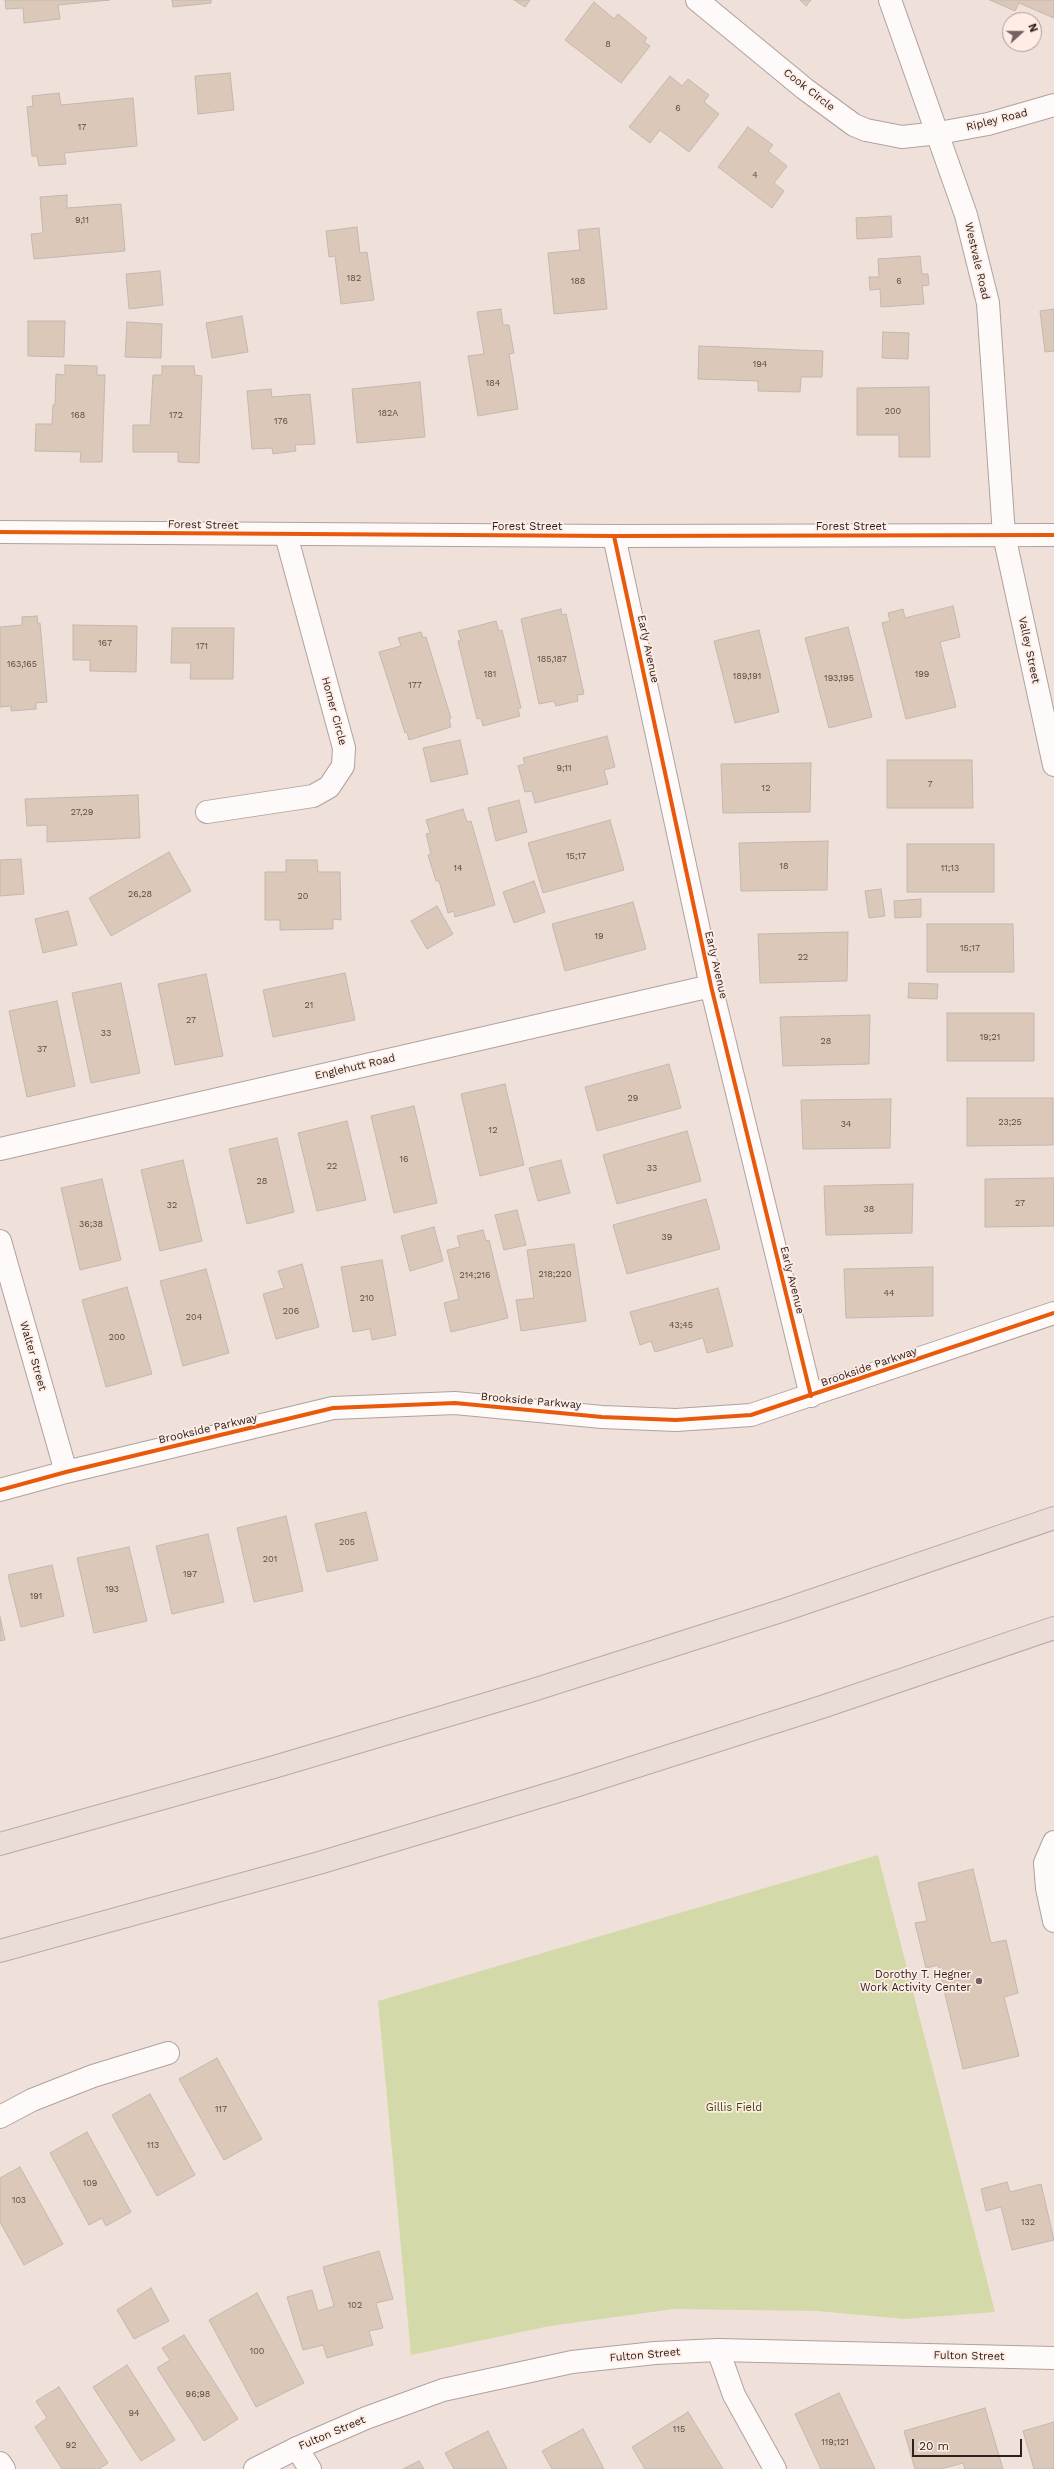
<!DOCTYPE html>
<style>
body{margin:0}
#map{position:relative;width:1054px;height:2469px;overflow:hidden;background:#f0e0da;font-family:"Work Sans",sans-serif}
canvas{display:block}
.north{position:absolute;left:1002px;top:12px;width:40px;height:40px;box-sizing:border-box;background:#feece5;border:1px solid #aa9b95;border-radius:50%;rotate:69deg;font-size:11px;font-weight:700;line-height:16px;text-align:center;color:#2d221e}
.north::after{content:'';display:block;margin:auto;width:14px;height:18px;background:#716460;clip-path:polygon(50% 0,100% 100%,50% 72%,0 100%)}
.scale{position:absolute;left:912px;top:2439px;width:110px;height:18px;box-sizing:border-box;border:2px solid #2d221e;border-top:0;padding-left:5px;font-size:12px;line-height:14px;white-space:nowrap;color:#2d221e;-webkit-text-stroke:3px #feece5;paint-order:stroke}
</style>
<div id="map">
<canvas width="1054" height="2469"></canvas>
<div class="north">N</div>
<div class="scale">20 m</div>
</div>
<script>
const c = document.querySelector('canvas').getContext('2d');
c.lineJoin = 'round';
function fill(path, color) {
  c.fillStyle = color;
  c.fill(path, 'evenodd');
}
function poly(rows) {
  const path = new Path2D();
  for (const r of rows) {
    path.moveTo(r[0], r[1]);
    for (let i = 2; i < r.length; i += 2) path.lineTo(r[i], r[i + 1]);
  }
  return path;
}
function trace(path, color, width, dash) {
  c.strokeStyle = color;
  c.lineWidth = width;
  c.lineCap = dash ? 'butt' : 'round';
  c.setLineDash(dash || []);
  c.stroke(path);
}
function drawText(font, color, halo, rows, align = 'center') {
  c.font = font + ' "Work Sans",sans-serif';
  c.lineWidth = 3.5;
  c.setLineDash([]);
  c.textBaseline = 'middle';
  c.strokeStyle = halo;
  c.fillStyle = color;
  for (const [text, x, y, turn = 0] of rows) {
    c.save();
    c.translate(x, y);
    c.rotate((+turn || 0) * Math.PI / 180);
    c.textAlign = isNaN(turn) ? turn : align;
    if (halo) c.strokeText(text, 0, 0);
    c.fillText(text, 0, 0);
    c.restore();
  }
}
fill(poly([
 [878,1855,995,2312,905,2319,817,2311,674,2309,550,2326,411,2355,378,2001]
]), '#d4d9a9');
const building = poly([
 [5,0,110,0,58,5,60,19,24,23,23,8,6,9,5,0],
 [172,0,211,0,211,3,173,7,172,0],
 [514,0,530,0,525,7,514,0],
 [800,0,811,0,806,6,800,0],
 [990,0,1054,0,1054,18,1019,3,1015,11,990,0],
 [594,2,614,19,618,14,647,38,644,42,650,46,621,83,565,40,594,2],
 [230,73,234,110,198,114,195,76,230,73],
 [670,76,682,86,688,79,709,95,704,102,719,114,689,152,660,130,650,143,629,127,670,76],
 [59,93,61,105,133,98,137,146,64,153,66,164,39,166,37,156,32,156,27,107,33,106,32,96,59,93],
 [748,127,773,145,768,151,787,166,774,183,784,191,772,208,718,167,748,127],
 [67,195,67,208,121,204,125,251,34,259,31,234,43,233,40,197,67,195],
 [891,216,892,237,857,239,856,218,891,216],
 [357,227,360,253,367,252,374,300,341,304,335,256,329,257,326,231,357,227],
 [599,228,607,309,554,314,548,253,580,250,578,230,599,228],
 [920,256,922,274,928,274,929,285,922,286,924,304,881,307,880,289,870,290,869,277,879,277,878,259,920,256],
 [160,271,163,305,129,309,126,274,160,271],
 [501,309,503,325,509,325,514,353,509,354,518,409,478,416,468,356,484,354,477,312,501,309],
 [1054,309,1054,351,1045,352,1040,311,1054,309],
 [242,316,248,352,212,358,206,323,242,316],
 [28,321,65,321,64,357,28,356,28,321],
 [127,322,162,324,161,358,125,357,127,322],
 [883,332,909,333,908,359,882,358,883,332],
 [699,346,823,351,822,377,801,377,800,392,758,391,758,381,698,379,699,346],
 [65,365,97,366,97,375,105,375,102,462,80,462,81,452,35,451,36,424,52,424,53,405,55,405,56,374,65,375,65,365],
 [162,366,194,366,195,375,202,376,199,463,178,462,178,452,133,452,133,425,150,425,153,375,162,375,162,366],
 [420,382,425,437,357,443,352,389,420,382],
 [929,387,930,457,899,457,899,435,857,435,857,388,929,387],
 [271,389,272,397,310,394,315,444,295,445,296,451,273,454,272,448,252,449,247,391,271,389],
 [953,606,960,637,940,642,956,707,906,719,882,623,890,621,888,613,903,609,905,618,953,606],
 [561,609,562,615,566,614,584,694,577,695,578,701,556,706,554,701,539,704,521,619,561,609],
 [37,616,38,624,40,623,47,702,36,703,36,709,11,711,11,706,0,707,0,627,22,625,22,617,37,616],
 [496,621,499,631,502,630,521,708,518,709,520,716,483,726,481,718,477,719,458,641,461,640,458,631,496,621],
 [73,625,137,626,136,672,90,671,90,660,73,660,73,625],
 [848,627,872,717,829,728,805,638,848,627],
 [172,628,234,628,233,679,190,679,191,663,171,663,172,628],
 [759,630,779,712,735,723,714,641,759,630],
 [421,632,423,638,426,637,451,718,449,719,451,727,409,740,407,732,405,733,379,652,401,646,398,638,421,632],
 [607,736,615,767,604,770,608,784,535,803,532,791,525,792,518,766,525,764,523,758,607,736],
 [460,740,468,774,431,782,423,748,460,740],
 [887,760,972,760,973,808,887,808,887,760],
 [811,763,810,812,723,813,721,764,811,763],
 [138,795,140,838,47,842,47,825,27,826,25,799,138,795],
 [519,800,527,832,496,841,488,808,519,800],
 [463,809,467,822,471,821,495,905,455,917,454,911,448,913,439,881,436,881,428,855,431,854,426,834,430,833,426,820,463,809],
 [610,820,624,870,543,893,528,843,610,820],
 [828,841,827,890,741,891,739,843,828,841],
 [907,844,994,844,994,892,907,892,907,844],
 [169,852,191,891,111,936,89,898,169,852],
 [21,859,24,894,0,896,0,860,21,859],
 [286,860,317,860,318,872,340,872,341,920,333,919,333,929,280,930,280,920,265,920,265,872,286,872,286,860],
 [534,881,545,912,514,923,503,892,534,881],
 [881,889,885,916,869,918,865,891,881,889],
 [921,899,921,917,895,918,894,901,921,899],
 [633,902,646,949,565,971,552,924,633,902],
 [437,906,453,934,427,949,411,921,437,906],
 [68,911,77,945,43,953,35,919,68,911],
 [927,924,1013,924,1014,972,927,972,927,924],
 [848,932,847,981,760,983,758,934,848,932],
 [345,973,355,1020,273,1037,263,990,345,973],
 [206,974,223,1056,175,1065,158,984,206,974],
 [121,983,140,1073,91,1083,72,993,121,983],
 [909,983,938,984,937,999,908,998,909,983],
 [57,1001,75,1086,27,1097,9,1011,57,1001],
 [947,1013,1034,1013,1034,1061,947,1061,947,1013],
 [870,1015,869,1064,783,1066,780,1017,870,1015],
 [669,1064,681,1108,597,1131,585,1087,669,1064],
 [505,1084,524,1165,480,1176,461,1094,505,1084],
 [967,1098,1053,1098,1053,1145,967,1146,967,1098],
 [891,1099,890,1148,803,1149,801,1100,891,1099],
 [414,1106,437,1203,394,1213,371,1116,414,1106],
 [347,1121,366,1200,317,1211,298,1133,347,1121],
 [687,1131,701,1181,617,1204,603,1155,687,1131],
 [277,1138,294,1212,247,1224,229,1149,277,1138],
 [183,1160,202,1241,160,1251,141,1170,183,1160],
 [561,1160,570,1193,538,1201,529,1168,561,1160],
 [1054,1178,1054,1226,985,1227,985,1179,1054,1178],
 [102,1179,121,1260,80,1270,61,1188,102,1179],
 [913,1184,912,1233,826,1235,824,1186,913,1184],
 [706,1199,720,1249,627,1274,613,1225,706,1199],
 [517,1210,526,1245,504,1250,495,1215,517,1210],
 [434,1227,443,1261,410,1271,401,1236,434,1227],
 [483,1230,486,1241,489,1240,508,1318,451,1332,444,1303,459,1299,447,1250,460,1247,457,1236,483,1230],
 [574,1244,586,1321,521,1331,516,1300,534,1298,527,1250,574,1244],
 [382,1260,396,1335,372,1340,370,1329,353,1332,341,1267,382,1260],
 [302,1264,319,1327,276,1339,263,1294,284,1288,278,1271,302,1264],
 [933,1267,933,1316,846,1318,844,1269,933,1267],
 [206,1269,229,1353,183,1366,160,1281,206,1269],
 [127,1287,152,1374,106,1387,82,1300,127,1287],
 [718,1288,733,1346,707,1353,703,1338,655,1352,651,1341,640,1345,630,1312,718,1288],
 [366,1512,378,1560,327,1572,315,1524,366,1512],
 [286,1516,303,1591,254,1602,237,1528,286,1516],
 [208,1534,224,1602,172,1614,156,1546,208,1534],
 [129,1547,147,1621,94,1633,77,1558,129,1547],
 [52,1565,64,1616,21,1627,8,1575,52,1565],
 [0,1617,5,1640,0,1641,0,1617],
 [973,1869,991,1943,1006,1940,1018,1993,1004,1997,1019,2056,963,2069,938,1965,926,1968,915,1923,927,1921,918,1883,973,1869],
 [217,2058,262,2139,224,2160,179,2079,217,2058],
 [150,2094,195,2175,157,2196,112,2115,150,2094],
 [87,2132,131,2212,106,2226,102,2218,89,2225,50,2153,87,2132],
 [20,2167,63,2244,24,2265,0,2222,0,2178,20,2167],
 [1007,2182,1010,2192,1041,2184,1054,2240,1012,2250,1001,2207,986,2211,981,2189,1007,2182],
 [379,2251,393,2299,376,2303,383,2328,369,2331,373,2345,327,2358,323,2345,303,2350,287,2297,312,2290,318,2311,334,2306,323,2267,379,2251],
 [151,2288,169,2321,134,2339,117,2310,151,2288],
 [257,2293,304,2383,256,2407,209,2320,257,2293],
 [184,2335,238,2419,204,2441,157,2368,170,2360,162,2348,184,2335],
 [127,2365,175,2440,141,2461,93,2387,127,2365],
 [59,2387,108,2463,99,2469,62,2469,35,2427,47,2418,36,2401,59,2387],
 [839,2393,875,2469,821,2469,795,2414,839,2393],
 [985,2408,1003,2469,965,2469,963,2463,941,2469,915,2469,904,2431,985,2408],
 [688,2412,723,2469,645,2469,632,2447,688,2412],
 [1054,2422,1054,2469,1034,2469,1023,2431,1054,2422],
 [583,2429,604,2469,552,2469,542,2451,583,2429],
 [488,2431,507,2469,454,2469,445,2453,488,2431],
 [419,2461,424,2469,403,2469,419,2461]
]);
fill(building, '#dcc8b8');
trace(building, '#c2b7b1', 1);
const street = poly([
 [697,0,805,89,854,125,866,130,902,137,939,133,988,124,1054,105],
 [890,0,966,215,988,303,1004,535,1054,765],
 [614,536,711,986,811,1396],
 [207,812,313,796,329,787,343,766,344,748,286,535],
 [0,1149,711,986],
 [0,1241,66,1472],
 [0,1490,66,1472,333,1408,455,1403,602,1417,676,1420,751,1415,1054,1313],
 [1054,1842,1045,1863,1047,1888,1054,1921],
 [0,2117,32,2100,93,2076,168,2053],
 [718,2350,734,2395,775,2469],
 [297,2448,310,2469],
 [0,2463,4,2469]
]);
const secondary = poly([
 [0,532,614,536,1054,535],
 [255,2469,297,2448,366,2418,443,2390,572,2362,655,2353,718,2350,1054,2358]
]);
const highway = poly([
 [0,1844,274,1767,530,1691,784,1610,1054,1518],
 [0,1951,319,1863,572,1787,825,1706,1054,1628]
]);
trace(street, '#afa29e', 24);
trace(secondary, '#afa29e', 24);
trace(highway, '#bba8a0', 24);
trace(street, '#fdfaf9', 22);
trace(secondary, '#fdfaf9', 22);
trace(highway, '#eaddd7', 22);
trace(poly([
 [0,532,614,536,1054,535],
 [614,536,711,986,811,1396],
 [0,1490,66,1472,333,1408,455,1403,602,1417,676,1420,751,1415,1054,1313]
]), '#e8590c', 4);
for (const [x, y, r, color] of [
 [979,1981,4,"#716460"]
]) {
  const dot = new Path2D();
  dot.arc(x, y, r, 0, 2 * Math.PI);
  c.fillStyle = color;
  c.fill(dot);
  trace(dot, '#feece5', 1.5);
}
drawText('9px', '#594c44', null, [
 ["8",608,44],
 ["6",678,108],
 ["17",82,127],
 ["4",755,175],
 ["9,11",82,220],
 ["182",354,278],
 ["188",578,281],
 ["6",899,281],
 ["194",760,364],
 ["184",493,383],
 ["200",893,411],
 ["182A",388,413],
 ["168",78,415],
 ["172",176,415],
 ["176",281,421],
 ["167",105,643],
 ["171",202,646],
 ["185,187",552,659],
 ["163,165",22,664],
 ["181",490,674],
 ["199",922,674],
 ["189,191",747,676],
 ["193,195",839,678],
 ["177",415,685],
 ["9;11",564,768],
 ["7",930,784],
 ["12",766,788],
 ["27,29",82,812],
 ["15;17",576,856],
 ["18",784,866],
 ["14",458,868],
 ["11;13",950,868],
 ["26,28",140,894],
 ["20",303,896],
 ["19",599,936],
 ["15;17",970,948],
 ["22",803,957],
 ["21",309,1005],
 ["27",191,1020],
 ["33",106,1033],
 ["19;21",990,1037],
 ["28",826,1041],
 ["37",42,1049],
 ["29",633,1098],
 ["23;25",1010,1122],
 ["34",846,1124],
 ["12",493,1130],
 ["16",404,1159],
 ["22",332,1166],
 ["33",652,1168],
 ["28",262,1181],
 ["27",1020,1203],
 ["32",172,1205],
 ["38",869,1209],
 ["36;38",91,1224],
 ["39",667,1237],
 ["218;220",555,1274],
 ["214;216",475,1275],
 ["44",889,1293],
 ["210",367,1298],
 ["206",291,1311],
 ["204",194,1317],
 ["43;45",681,1325],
 ["200",117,1337],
 ["205",347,1542],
 ["201",270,1559],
 ["197",190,1574],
 ["193",112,1589],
 ["191",36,1596],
 ["117",221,2109],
 ["113",153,2145],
 ["109",90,2183],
 ["103",19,2200],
 ["132",1028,2222],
 ["102",355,2305],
 ["100",257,2351],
 ["96;98",198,2394],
 ["94",134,2413],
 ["115",679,2429],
 ["119;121",835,2442],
 ["92",71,2445]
]);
drawText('11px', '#2d221e', '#feece5', [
 ["Cook Circle",809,90,38],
 ["Ripley Road",997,120,-14],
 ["Westvale Road",977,261,77],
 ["Forest Street",203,525,1],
 ["Forest Street",527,527],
 ["Forest Street",851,527],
 ["Early Avenue",648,649,78],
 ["Valley Street",1029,650,78],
 ["Homer Circle",334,711,75],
 ["Early Avenue",716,965,77],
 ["Englehutt Road",355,1067,-13],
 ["Early Avenue",792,1280,76],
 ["Walter Street",33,1356,74],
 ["Brookside Parkway",869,1367,-19],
 ["Brookside Parkway",531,1401,5],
 ["Brookside Parkway",208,1429,-13],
 ["Fulton Street",645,2355,-5],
 ["Fulton Street",969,2356,1],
 ["Fulton Street",332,2433,-23]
]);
drawText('11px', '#2d221e', '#feece5', [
 ["Dorothy T. Hegner",971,1975],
 ["Work Activity Center",971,1988]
], 'right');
drawText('11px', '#364300', '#feece5', [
 ["Gillis Field",734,2108]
]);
</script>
